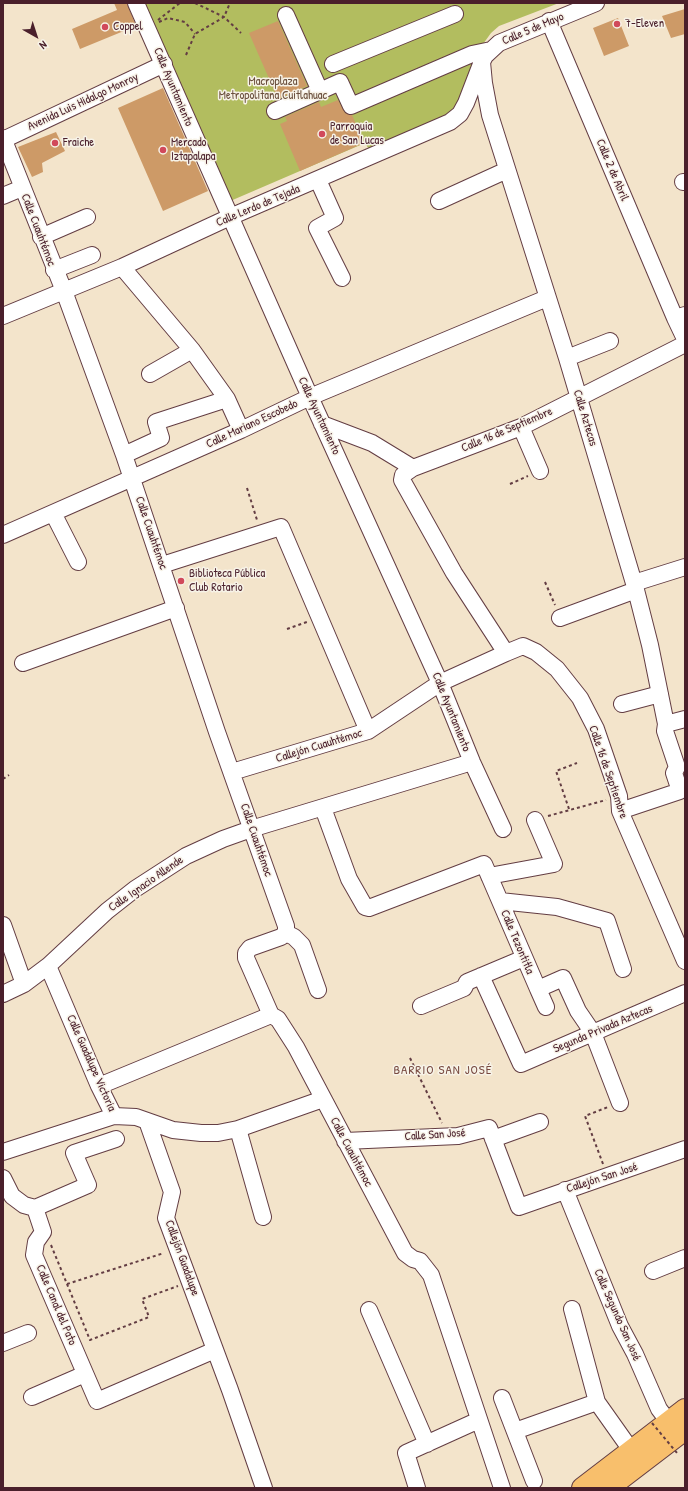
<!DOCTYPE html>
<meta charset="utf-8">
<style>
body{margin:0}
#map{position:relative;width:688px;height:1491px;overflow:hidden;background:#f3e4cb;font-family:"Patrick Hand",sans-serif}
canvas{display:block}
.frame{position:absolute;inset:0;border:4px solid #4a1f2b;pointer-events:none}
.north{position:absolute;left:16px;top:16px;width:40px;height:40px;-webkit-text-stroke:3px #f7f3e8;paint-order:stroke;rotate:141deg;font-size:11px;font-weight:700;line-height:16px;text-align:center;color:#4a1f2b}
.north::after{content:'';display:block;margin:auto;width:14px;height:18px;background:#4a1f2b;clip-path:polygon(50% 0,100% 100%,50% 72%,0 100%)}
</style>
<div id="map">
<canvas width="688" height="1491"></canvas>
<div class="frame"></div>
<div class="north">N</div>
</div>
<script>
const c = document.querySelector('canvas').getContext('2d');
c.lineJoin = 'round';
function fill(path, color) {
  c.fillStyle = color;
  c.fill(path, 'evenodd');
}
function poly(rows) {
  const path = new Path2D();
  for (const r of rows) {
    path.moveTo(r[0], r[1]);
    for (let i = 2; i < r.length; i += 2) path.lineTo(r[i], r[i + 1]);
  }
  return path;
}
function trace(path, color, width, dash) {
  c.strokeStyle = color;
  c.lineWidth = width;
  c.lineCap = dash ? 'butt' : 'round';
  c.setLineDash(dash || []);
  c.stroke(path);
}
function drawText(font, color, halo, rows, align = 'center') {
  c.font = font + ' "Patrick Hand",sans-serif';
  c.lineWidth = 3;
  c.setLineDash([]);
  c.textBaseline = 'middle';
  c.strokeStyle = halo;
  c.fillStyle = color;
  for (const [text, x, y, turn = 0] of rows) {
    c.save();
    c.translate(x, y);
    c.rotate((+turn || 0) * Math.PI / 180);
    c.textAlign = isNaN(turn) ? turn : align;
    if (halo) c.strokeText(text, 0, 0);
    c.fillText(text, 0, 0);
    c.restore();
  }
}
fill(poly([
 [141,3,559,3,499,26,491,33,478,51,457,112,372,154,365,143,228,202]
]), '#b2bd5f');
fill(poly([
 [114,3,127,3,136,26,80,49,72,29,117,10],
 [685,9,685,34,671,38,662,16],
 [618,18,629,46,604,56,593,28],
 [278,21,307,86,278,99,249,33],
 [163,88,208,191,163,211,118,108],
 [338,100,345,113,352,115,364,143,300,171,280,124,287,121,285,117,319,102,321,107],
 [56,132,65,151,42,163,43,172,32,177,18,147]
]), '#cd9a67');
const minor = poly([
 [136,3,310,397,440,683,472,762,503,829],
 [596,3,499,43,485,56,482,62,484,83,490,115,567,358,636,590,650,645,666,724,665,731,677,767,674,773,680,791,620,811],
 [286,15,320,91,340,82,351,106,472,54,491,50],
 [549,21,675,318],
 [333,64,455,14],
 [275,111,320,91],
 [3,138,64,291,124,455,217,732,286,926,286,933,281,937,250,948,246,953,246,958,271,1015,278,1019,296,1047,405,1253,413,1259,420,1261,431,1275,502,1488],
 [3,140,164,64],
 [318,180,335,218,317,228,342,278],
 [683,182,685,182],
 [3,196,22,188],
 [439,201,507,170],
 [41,237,87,217],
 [122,267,192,350,227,399,241,430],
 [54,270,92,255],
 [685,315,675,318,685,339],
 [3,316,122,267,230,217,450,122,460,114,466,103,481,64],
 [685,344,521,427,413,468,403,475,402,480,454,573,506,653,523,646,536,652,557,669,580,698,596,729,619,796,620,811,685,961],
 [567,358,610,341],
 [150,374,192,350],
 [322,424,372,443,413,468],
 [521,427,540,471],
 [124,455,161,438,156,422,227,399],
 [53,513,78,562],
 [3,535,241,430,310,397,547,298],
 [162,565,281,527,368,731],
 [634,583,685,567],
 [560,618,636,590],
 [23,663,176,608],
 [622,704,660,694],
 [666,724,685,719],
 [232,772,368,731,440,683,506,653],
 [323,808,349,879,365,907,369,908,484,864,538,989,563,978,578,1011,593,1033,620,1103],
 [489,876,554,864,535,820],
 [500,901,557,907,607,921,623,969],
 [3,925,24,984],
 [286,933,294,937,302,945,318,990],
 [48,966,99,1086,114,1116],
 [481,976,521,1064,685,993],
 [538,989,546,1007],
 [3,994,24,984,48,966,107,911,135,889,186,856,223,839,251,829,472,762],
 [421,1006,464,988,467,982,524,958],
 [99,1086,271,1015],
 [147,1121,172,1192,166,1218,230,1390,264,1488],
 [238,1129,263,1217],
 [493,1139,540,1122],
 [345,1141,458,1136,489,1128,519,1207,685,1149],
 [3,1152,114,1116,136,1117,173,1130,201,1133,218,1133,238,1129,323,1099],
 [3,1178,12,1196,24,1205,35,1208],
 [565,1190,620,1326,635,1354,659,1409,675,1430],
 [35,1208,43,1232,36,1242,34,1255,97,1401,215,1350],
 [35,1208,88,1185,74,1153,116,1139],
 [653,1271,685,1258],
 [572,1309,597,1402,631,1450],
 [369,1310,427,1444],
 [3,1343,28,1333],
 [32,1397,85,1374],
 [502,1398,534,1481],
 [515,1431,597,1402],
 [417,1488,406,1453,479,1420]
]);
const major = poly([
 [582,1488,685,1409],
 [609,1488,685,1430]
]);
trace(minor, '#633d43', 18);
trace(major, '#633d43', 22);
trace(poly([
 [195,3,224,17,241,33],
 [158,20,180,3],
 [159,22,168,18,185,22,195,34],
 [186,55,195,34,224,17,230,3],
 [510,484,528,476],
 [247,488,257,520],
 [545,582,555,605],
 [287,629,307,622],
 [3,779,9,775],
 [569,809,556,771,577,763],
 [548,816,606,800],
 [410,1058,442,1123],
 [603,1164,585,1116,608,1107],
 [51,1245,90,1340,149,1317,142,1299,178,1286],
 [67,1284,164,1253]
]), '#633d43', 2, [3, 3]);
trace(minor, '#fff', 16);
trace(major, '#f8bf6c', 20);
trace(poly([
 [652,1423,677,1453]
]), '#633d43', 2, [3, 3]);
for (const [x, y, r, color] of [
 [617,24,4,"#d1495b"],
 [105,27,4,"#d1495b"],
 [322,134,4,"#d1495b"],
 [55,143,4,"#d1495b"],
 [163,150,4,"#d1495b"],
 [181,581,4,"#d1495b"]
]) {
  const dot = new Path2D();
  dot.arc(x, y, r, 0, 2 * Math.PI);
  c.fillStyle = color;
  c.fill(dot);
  trace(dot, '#f7f3e8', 1.5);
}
drawText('12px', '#4a1f2b', '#f7f3e8', [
 ["7-Eleven",625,24],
 ["Coppel",113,27],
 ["Parroquia",330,127],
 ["de San Lucas",330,141],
 ["Fraiche",63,143],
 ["Mercado",171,143],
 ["Iztapalapa",171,157],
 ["Biblioteca Pública",189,574],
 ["Club Rotario",189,588]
], 'left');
drawText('12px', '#4a1f2b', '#f7f3e8', [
 ["Calle 5 de Mayo",533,29,-23],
 ["Calle Ayuntamiento",173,87,67],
 ["Avenida Luis Hidalgo Monroy",83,102,-25],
 ["Calle 2 de Abril",612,170,67],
 ["Calle Lerdo de Tejada",258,206,-23],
 ["Calle Cuauhtémoc",38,230,69],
 ["Calle Ayuntamiento",319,416,65],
 ["Calle Aztecas",585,418,73],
 ["Calle Mariano Escobedo",252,424,-25],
 ["Calle 16 de Septiembre",507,430,-23],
 ["Calle Cuauhtémoc",151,533,71],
 ["Calle Ayuntamiento",451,712,68],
 ["Callejón Cuauhtémoc",319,746,-17],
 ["Calle 16 de Septiembre",608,772,71],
 ["Calle Cuauhtémoc",256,840,71],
 ["Calle Ignacio Allende",146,884,-35],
 ["Calle Tezontitla",517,942,67],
 ["Segunda Privada Aztecas",603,1029,-23],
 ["Calle Guadalupe Victoria",91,1063,66],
 ["Calle San José",435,1135,-4],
 ["Calle Cuauhtémoc",351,1152,62],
 ["Callejón San José",602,1178,-18],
 ["Callejón Guadalupe",182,1258,70],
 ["Calle Canal del Pato",56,1305,67],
 ["Calle Segundo San José",617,1315,66]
]);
drawText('12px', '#694e3b', '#f7f3e8', [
 ["Macroplaza",273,82],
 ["Metropolitana Cuitlahuac",273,96]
]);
c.letterSpacing = '1px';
drawText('13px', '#784a40', '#f7f3e8', [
 ["BARRIO SAN JOSÉ",443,1071]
]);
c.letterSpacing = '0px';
</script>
